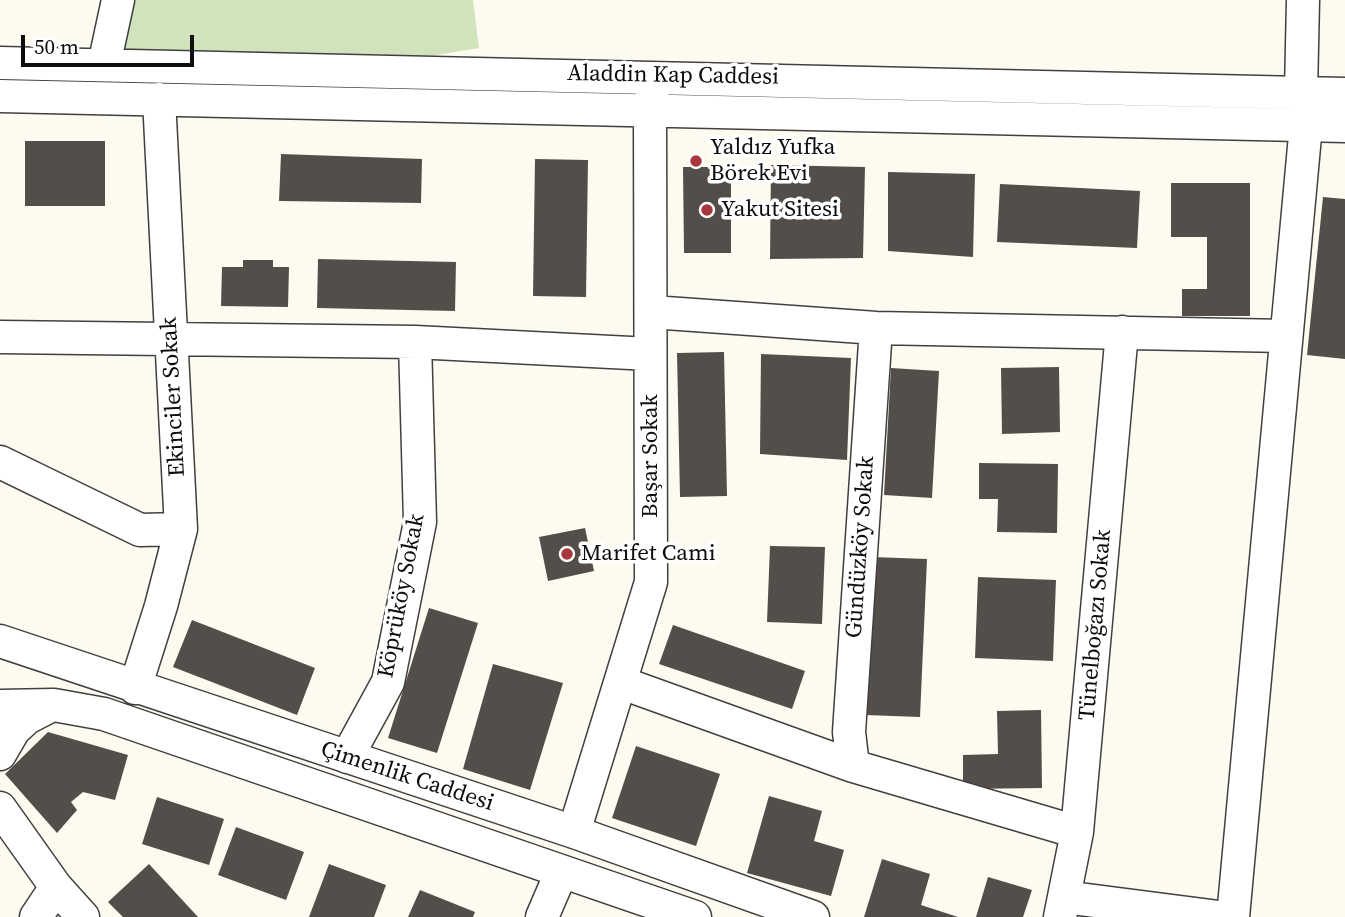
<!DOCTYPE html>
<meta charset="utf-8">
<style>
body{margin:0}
#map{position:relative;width:1345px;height:917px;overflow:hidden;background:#fdfaef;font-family:"Source Serif 4",serif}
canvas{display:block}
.scale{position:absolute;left:21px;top:35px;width:173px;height:32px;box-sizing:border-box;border:4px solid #0d0d0d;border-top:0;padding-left:9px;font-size:21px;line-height:24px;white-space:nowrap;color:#0d0d0d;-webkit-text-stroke:5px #fff;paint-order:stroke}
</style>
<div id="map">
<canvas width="1345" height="917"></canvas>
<div class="scale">50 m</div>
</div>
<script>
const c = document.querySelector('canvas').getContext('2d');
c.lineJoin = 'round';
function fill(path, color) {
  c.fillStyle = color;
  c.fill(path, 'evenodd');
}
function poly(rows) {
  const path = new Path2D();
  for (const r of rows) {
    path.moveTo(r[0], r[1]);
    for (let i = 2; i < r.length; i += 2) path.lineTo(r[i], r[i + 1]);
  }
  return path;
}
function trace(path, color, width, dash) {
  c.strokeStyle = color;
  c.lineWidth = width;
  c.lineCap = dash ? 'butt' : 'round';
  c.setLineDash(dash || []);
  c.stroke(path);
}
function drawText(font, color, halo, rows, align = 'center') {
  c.font = font + ' "Source Serif 4",serif';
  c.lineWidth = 7;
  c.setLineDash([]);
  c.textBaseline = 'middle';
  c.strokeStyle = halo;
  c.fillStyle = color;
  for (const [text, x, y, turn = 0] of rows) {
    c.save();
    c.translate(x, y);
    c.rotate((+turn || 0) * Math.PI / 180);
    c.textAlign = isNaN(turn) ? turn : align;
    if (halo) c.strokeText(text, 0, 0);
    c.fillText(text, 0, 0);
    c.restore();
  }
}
fill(poly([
 [119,0,473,0,479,48,362,67,116,64]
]), '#d1e3bd');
fill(poly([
 [25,141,105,141,105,206,25,206],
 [281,154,422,159,421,203,279,201],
 [535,159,588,160,586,297,533,296],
 [771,165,865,167,863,258,770,259],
 [683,167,731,167,731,253,684,253],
 [888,172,975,174,973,257,888,251],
 [1171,183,1250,183,1250,316,1182,316,1182,289,1207,289,1207,237,1171,237],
 [1000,184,1140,191,1137,248,997,242],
 [1323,197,1345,199,1345,359,1307,355],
 [318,259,456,262,455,311,317,308],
 [243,260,273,260,273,267,289,267,288,307,221,306,222,267,243,267],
 [724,352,727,496,680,497,677,353],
 [761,354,851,358,847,460,760,454],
 [1059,367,1060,432,1002,434,1001,368],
 [891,368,939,371,932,498,884,495],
 [979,463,1058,464,1057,533,997,532,998,499,979,499],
 [585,528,594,571,548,581,539,537],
 [770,546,825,547,822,624,767,622],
 [872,557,927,559,920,717,865,715],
 [978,577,1056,580,1053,661,975,658],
 [429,608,478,623,437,753,388,738],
 [192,620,315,668,297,715,173,667],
 [673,625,805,671,792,709,659,664],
 [493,664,563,683,530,790,463,769],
 [1041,710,1042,788,963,789,963,755,998,754,997,711],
 [48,732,128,755,115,800,83,792,71,802,77,810,57,833,5,774],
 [636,746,720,774,696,846,612,818],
 [769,796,822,811,814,841,844,850,831,896,747,873],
 [157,797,224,819,209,865,142,844],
 [236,827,304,852,286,900,218,875],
 [882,859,930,874,921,905,958,917,864,917],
 [149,864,198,917,123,917,108,902],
 [329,864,386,885,374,917,309,917],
 [988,877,1032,890,1023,917,976,917],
 [420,890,475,912,473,917,408,917]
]), '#544e4b');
const minor = poly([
 [0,63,1345,94],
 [104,65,118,0],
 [1301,92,1303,0],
 [0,96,1345,126],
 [652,312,876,328,1285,336],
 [0,337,415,342,650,354],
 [0,462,140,530,181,529],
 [0,641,574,832,813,917],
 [622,683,853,766,1077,832],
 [135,688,161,606,181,529,159,99],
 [0,706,54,705,104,714,695,917],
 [0,754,14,730,27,718,50,706],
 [347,757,388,682,420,522,415,342],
 [853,766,849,732,876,328],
 [0,808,56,887,83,917],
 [574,832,651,582,650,110,653,89],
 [1064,897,1219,917],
 [36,917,56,887],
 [542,917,561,873],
 [1060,917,1077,832,1122,332],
 [1233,917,1306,125]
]);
trace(minor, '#404040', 35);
trace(minor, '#fff', 32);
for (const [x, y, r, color] of [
 [696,161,7,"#aa373e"],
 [707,210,7,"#aa373e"],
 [567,554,7,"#aa373e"]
]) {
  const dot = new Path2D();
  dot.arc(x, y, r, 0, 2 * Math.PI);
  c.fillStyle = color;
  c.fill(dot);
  trace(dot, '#fff', 2.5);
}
drawText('23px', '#0d0d0d', '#fff', [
 ["Aladdin Kap Caddesi",673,76,1],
 ["Ekinciler Sokak",174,397,-93],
 ["Başar Sokak",651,456,-90],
 ["Gündüzköy Sokak",861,547,-86],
 ["Köprüköy Sokak",402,596,-79],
 ["Tünelboğazı Sokak",1096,625,-85],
 ["Çimenlik Caddesi",407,777,18]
]);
drawText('23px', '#0d0d0d', '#fff', [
 ["Yaldız Yufka",710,148],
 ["Börek Evi",710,174],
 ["Yakut Sitesi",721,210],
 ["Marifet Cami",581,554]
], 'left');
</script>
